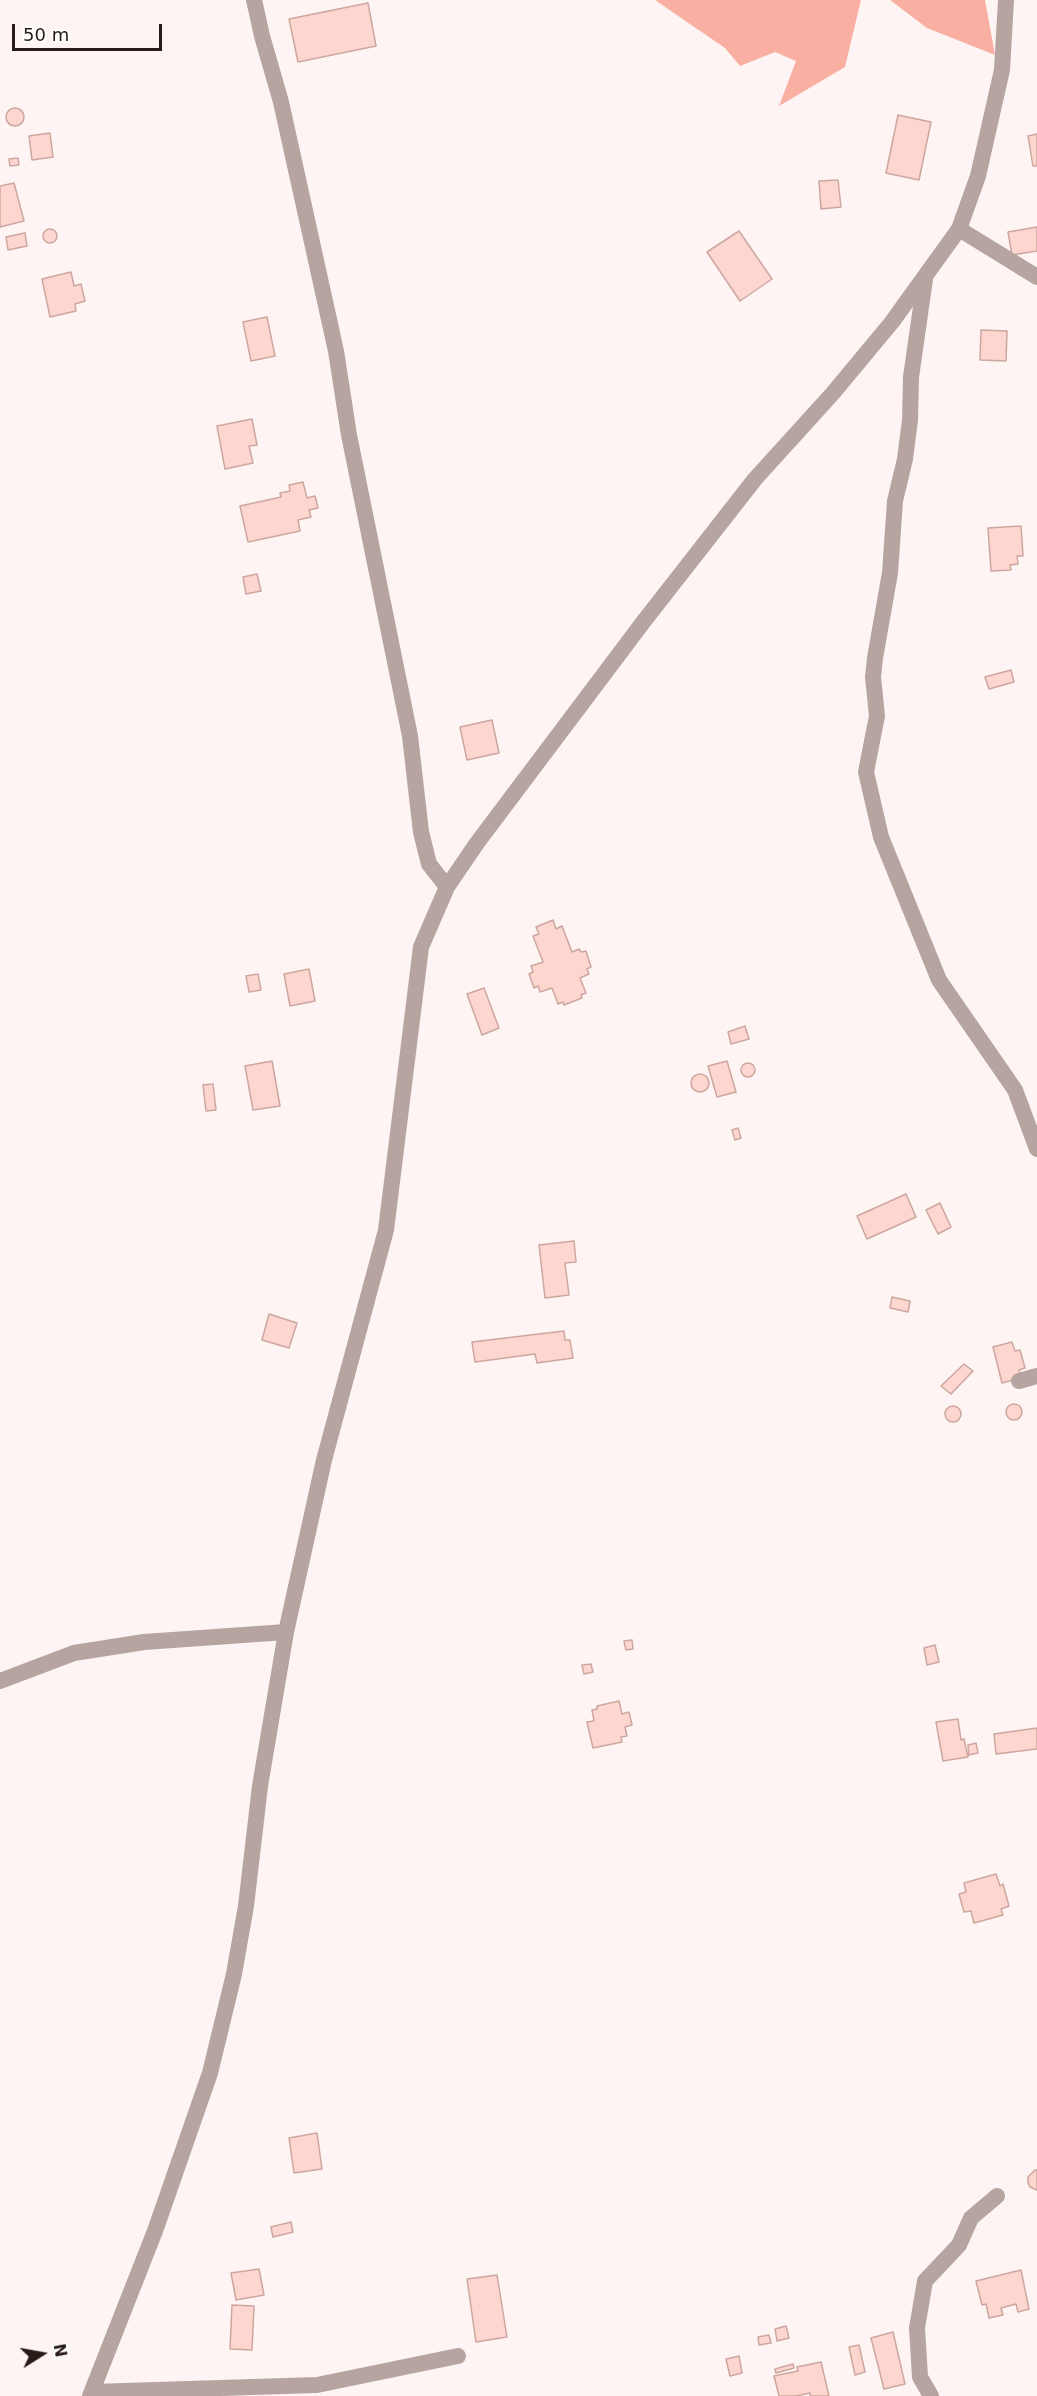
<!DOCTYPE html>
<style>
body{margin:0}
#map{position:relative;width:1037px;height:2396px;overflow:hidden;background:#fdf4f3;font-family:"DejaVu Sans",sans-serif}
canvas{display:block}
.north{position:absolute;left:12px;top:2324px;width:60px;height:60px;-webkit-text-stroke:4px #fff;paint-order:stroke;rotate:79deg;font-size:16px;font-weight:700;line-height:24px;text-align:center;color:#281a17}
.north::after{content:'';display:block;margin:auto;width:21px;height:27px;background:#281a17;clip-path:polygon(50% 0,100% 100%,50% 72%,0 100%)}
.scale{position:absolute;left:12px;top:24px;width:150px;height:27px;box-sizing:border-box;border:3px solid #281a17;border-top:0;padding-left:8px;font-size:18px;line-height:21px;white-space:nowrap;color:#281a17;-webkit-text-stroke:4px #fff;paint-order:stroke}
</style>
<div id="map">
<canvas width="1037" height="2396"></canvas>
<div class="north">N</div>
<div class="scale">50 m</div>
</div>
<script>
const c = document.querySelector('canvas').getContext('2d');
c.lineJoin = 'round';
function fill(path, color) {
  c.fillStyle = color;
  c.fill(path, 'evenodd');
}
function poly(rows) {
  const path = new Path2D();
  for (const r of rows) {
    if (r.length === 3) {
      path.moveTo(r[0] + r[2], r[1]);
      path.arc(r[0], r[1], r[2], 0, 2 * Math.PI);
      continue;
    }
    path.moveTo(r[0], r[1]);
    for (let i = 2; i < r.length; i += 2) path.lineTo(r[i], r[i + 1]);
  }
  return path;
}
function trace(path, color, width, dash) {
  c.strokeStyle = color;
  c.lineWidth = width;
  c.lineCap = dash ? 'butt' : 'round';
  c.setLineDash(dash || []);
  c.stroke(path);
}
fill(poly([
 [655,0,861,0,845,67,779,106,796,61,775,52,740,66,725,48],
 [890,0,985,0,995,55,927,28]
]), '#f9b0a2');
const building = poly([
 [368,3,376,46,298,62,289,19,368,3],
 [15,117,9],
 [898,115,931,122,919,180,886,173,898,115],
 [50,133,53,157,32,160,29,136,50,133],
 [1037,134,1037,166,1033,166,1028,136,1037,134],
 [18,158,19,165,10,166,9,159,18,158],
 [838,180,841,207,821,209,819,181,838,180],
 [14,183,24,221,0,227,0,186,14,183],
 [1037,227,1037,251,1012,255,1008,232,1037,227],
 [50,236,7],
 [739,231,772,279,740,301,707,252,739,231],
 [25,233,27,246,8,250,6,237,25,233],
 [71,272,74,286,81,284,85,301,75,304,76,311,50,317,42,279,71,272],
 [267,317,275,356,251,361,243,322,267,317],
 [981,330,1007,331,1006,361,980,360,981,330],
 [252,419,257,445,249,446,253,463,225,469,217,426,252,419],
 [303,482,307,498,315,496,318,508,309,510,311,517,298,520,300,531,248,542,240,506,281,497,280,493,290,491,289,485,303,482],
 [1021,526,1023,556,1017,556,1018,564,1010,565,1011,570,991,571,988,528,1021,526],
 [257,574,261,591,246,594,243,577,257,574],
 [1011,670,1014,682,989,689,985,677,1011,670],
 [492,720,499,753,467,760,460,727,492,720],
 [553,920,556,929,562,926,572,952,579,949,581,952,586,951,591,967,587,969,589,974,580,978,586,993,581,995,582,998,564,1005,563,1002,558,1004,552,988,540,992,538,986,534,988,529,974,533,972,531,966,543,962,533,936,539,934,536,927,553,920],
 [309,969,315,1001,290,1006,284,974,309,969],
 [258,974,261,990,249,992,246,976,258,974],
 [484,988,499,1028,482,1035,467,994,484,988],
 [745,1026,749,1039,731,1044,728,1032,745,1026],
 [272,1061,280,1106,253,1110,245,1066,272,1061],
 [727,1061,736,1092,717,1097,708,1066,727,1061],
 [748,1070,7],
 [700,1083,9],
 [213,1084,216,1110,206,1111,203,1085,213,1084],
 [738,1128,741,1138,735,1140,732,1130,738,1128],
 [906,1194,916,1217,867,1239,857,1216,906,1194],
 [940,1203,951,1227,938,1234,926,1210,940,1203],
 [574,1241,576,1262,565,1263,569,1295,545,1298,539,1245,574,1241],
 [892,1297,910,1301,908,1312,890,1308,892,1297],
 [269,1314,297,1323,289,1348,262,1340,269,1314],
 [564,1331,565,1340,570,1340,573,1358,537,1363,535,1354,475,1362,472,1342,564,1331],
 [1012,1342,1015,1351,1020,1350,1025,1368,1019,1370,1021,1378,1002,1383,993,1347,1012,1342],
 [964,1364,973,1371,951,1394,941,1386,964,1364],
 [1014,1412,8],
 [953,1414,8],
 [632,1640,633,1649,626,1650,624,1641,632,1640],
 [935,1645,939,1662,927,1665,924,1648,935,1645],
 [591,1664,593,1672,584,1674,582,1665,591,1664],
 [619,1701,622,1714,629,1712,632,1725,625,1727,627,1736,621,1737,622,1742,593,1748,587,1722,594,1721,592,1710,597,1709,597,1706,619,1701],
 [958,1719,961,1740,964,1739,968,1757,943,1761,936,1722,958,1719],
 [1037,1728,1037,1749,996,1754,994,1734,1037,1728],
 [976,1743,978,1753,969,1755,968,1745,976,1743],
 [996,1874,1000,1886,1003,1884,1009,1906,1001,1909,1003,1915,974,1923,971,1911,964,1912,959,1894,966,1892,964,1883,996,1874],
 [317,2133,322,2169,294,2173,289,2138,317,2133],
 [1035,2170,1037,2170,1037,2190,1030,2187,1028,2183,1028,2177,1035,2170],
 [291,2222,293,2232,273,2237,271,2227,291,2222],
 [259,2269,264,2295,236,2300,231,2273,259,2269],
 [1021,2270,1029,2309,1018,2312,1016,2304,1001,2308,1003,2315,989,2318,986,2304,982,2305,976,2281,1021,2270],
 [497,2275,507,2337,476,2342,467,2279,497,2275],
 [232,2305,254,2306,252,2350,230,2349,232,2305],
 [786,2326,789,2338,777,2341,775,2329,786,2326],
 [893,2332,905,2384,884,2389,871,2338,893,2332],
 [769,2335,771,2343,759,2345,758,2337,769,2335],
 [859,2345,865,2372,855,2375,849,2347,859,2345],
 [739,2356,742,2373,730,2376,726,2359,739,2356],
 [821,2362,829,2396,810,2396,810,2393,796,2396,779,2396,774,2376,798,2371,797,2367,821,2362],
 [793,2364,794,2368,776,2373,775,2369,793,2364]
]);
fill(building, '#fdd7cf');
trace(building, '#cda79f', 1.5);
trace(poly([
 [254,0,262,36,281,102,336,351,349,435,410,736,421,832,429,864,447,887],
 [959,229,1037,277],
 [925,279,911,377,910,420,905,459,895,501,890,573,875,658,873,677,877,716,866,772,881,837,939,980,1015,1090,1037,1149],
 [1019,1381,1037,1376],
 [0,1681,74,1653,144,1642,286,1632],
 [92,2392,317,2385,458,2356],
 [90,2396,155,2231,210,2073,234,1974,246,1906,260,1786,286,1632,324,1460,386,1230,421,947,447,887,477,843,644,621,755,479,833,393,892,322,959,229,978,176,1002,70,1006,0],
 [931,2396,920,2377,917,2328,925,2281,959,2245,971,2218,997,2196]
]), '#b5a4a0', 16);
</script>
